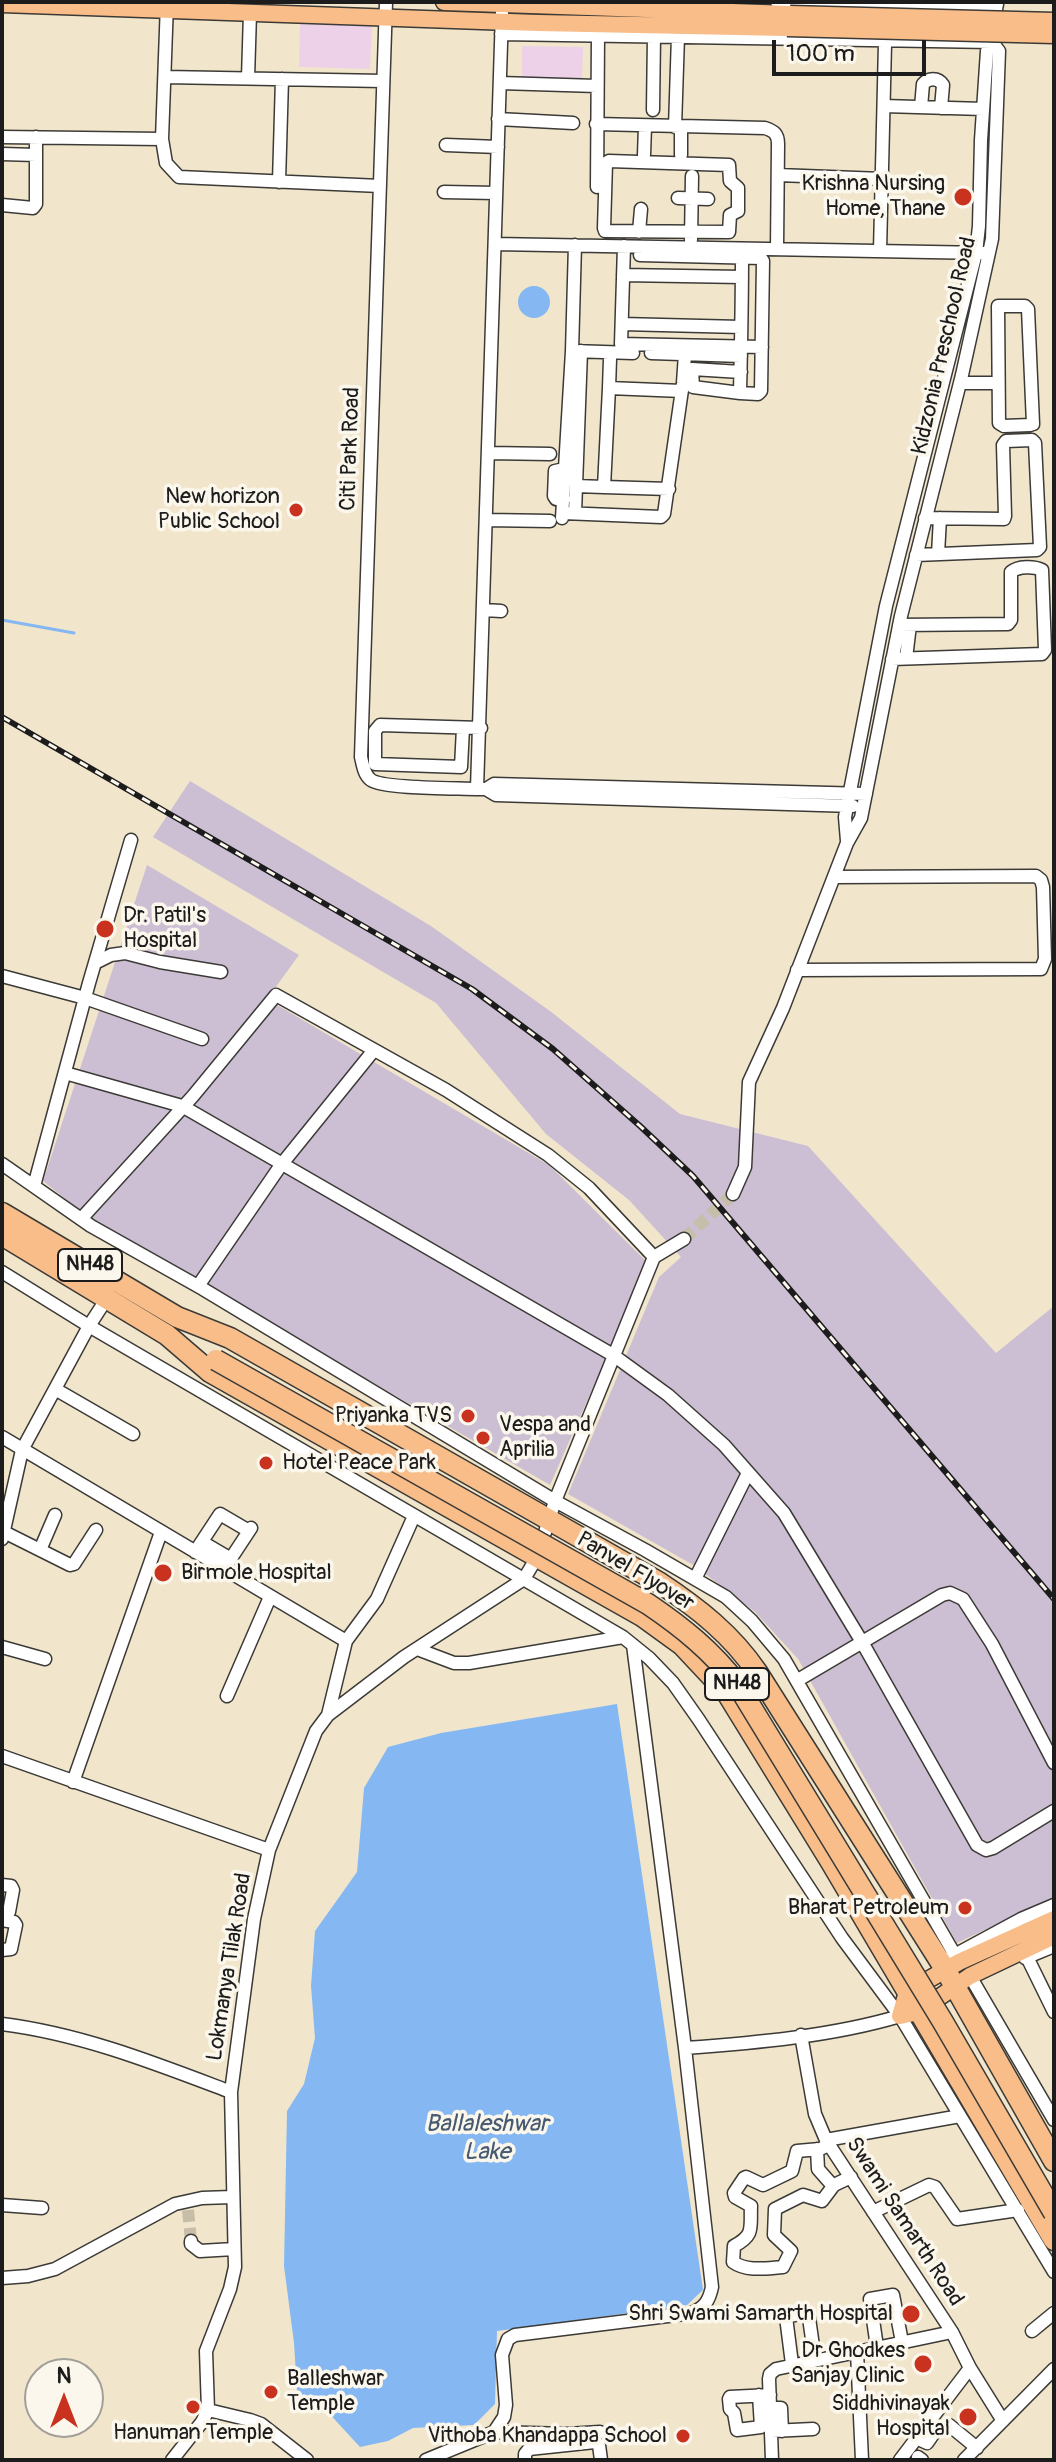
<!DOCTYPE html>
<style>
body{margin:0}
#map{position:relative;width:1056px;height:2462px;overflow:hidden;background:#f1e6cb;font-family:Pangolin,sans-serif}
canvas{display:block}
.frame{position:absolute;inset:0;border:4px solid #1c1c1c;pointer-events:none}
.north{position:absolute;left:24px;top:2358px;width:80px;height:80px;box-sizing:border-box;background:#fbf7ec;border:2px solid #a29f99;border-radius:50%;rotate:0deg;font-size:22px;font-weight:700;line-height:32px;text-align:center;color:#1c1c1c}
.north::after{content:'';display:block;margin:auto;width:28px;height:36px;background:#c8321e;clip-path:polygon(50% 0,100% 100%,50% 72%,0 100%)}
.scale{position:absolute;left:772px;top:40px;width:154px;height:36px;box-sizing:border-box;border:4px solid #1c1c1c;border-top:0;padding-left:10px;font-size:24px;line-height:28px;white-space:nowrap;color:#1c1c1c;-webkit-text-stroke:6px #fbf7ec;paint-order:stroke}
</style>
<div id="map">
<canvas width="1056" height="2462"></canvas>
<div class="frame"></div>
<div class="north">N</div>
<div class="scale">100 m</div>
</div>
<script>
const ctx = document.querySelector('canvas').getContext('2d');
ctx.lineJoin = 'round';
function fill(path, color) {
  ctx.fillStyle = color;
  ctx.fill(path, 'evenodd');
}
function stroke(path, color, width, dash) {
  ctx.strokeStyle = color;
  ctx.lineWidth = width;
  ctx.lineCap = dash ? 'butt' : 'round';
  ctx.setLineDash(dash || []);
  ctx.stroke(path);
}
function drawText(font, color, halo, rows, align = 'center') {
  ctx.font = font + ' Pangolin,sans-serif';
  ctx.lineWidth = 7;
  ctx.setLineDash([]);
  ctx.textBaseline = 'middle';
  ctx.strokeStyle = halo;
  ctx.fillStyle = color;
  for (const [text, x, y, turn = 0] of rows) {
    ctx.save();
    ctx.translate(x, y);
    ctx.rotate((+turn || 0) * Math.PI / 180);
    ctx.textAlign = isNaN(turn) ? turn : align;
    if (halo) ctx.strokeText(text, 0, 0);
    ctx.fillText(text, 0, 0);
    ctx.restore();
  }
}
fill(new Path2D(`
 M300,23l72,2 -2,44 -71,-2z
 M522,46l61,1 -1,32 -60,-2z`), '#edd1e9');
fill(new Path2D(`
 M190,781l241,145 119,85 130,103 128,32 188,207 58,-47v591l-97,46 -159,-284 -43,-47 -60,-46 -127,-72 91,-217 22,-20 -52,-57 -83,-66 -110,-131 -283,-166z
 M147,865l152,90 -32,44 282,166 99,98 -98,222 -456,-263 -51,-41z`), '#ccbfd4');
fill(new Path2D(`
 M518 302a16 16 0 1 1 32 0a16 16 0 1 1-32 0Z
 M617,1704l86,586 -16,15 -190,26 -2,73 -21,21 -61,3 -25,13 -28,6 -35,-38 -27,-2 -4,-64 -10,-77 3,-155 17,-27 11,-46 -4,-52 4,-55 42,-59 7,-84 24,-41 53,-14z`), '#85b8f2');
stroke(new Path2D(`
 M2,620l72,13`), '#85b8f2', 3);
stroke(new Path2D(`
 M684,1239l49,-45
 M188,2210l3,31`), '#c6bea8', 12, [12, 6]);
const minor = new Path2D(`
 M386,2l-25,755c2,8 3,18 10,23 13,9 87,8 106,9h9l8,-5 372,10
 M777,2l220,3
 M167,3l-5,136 4,24 13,14 201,9
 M501,34l491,8
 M165,77l218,4
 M248,78l2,-65
 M500,83l97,3
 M884,106l99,3
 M921,107l2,-23c5,-6 15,-7 20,1l-2,23
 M653,110l1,-74
 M498,119l75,4
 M596,124l169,4c9,3 13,6 13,16l-1,105
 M675,127l3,-91
 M2,137l160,2
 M446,145l52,2
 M2,154l34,1
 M644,155l1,-29
 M681,155v-27
 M609,161l120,4 1,16 8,7v23l-8,4 -1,17 -124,-1 -1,-3 2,-65z
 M778,175l104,4
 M279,182l3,-103
 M597,187l1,-152
 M444,192l52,1
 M678,198l30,1
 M2,205l31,3 3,-4v-67
 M639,232l2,-23
 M691,240l1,-64
 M495,244l489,9
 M624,246l-3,98 141,3
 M880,251l6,-249
 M640,255l121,3 2,3 -2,130 -3,3 -18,-1c1,-45 2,-90 2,-136v-8
 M623,275l119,2
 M998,306h27l3,3 5,115 -3,1 -26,1 -5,-3z
 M622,324l119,3
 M572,351l61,2
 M651,353l90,3
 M960,383h38
 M609,388l1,-29
 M740,393l-47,-6 -1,-18 49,3
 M489,453l61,1
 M576,486l5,-135
 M669,489l-65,-2 5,-99 73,3
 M564,499h-8l-2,-3 1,-25 10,-2
 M563,513l98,4 3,-3 19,-131 2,-29
 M575,513l1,-27 28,1
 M562,518l10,-167 3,-106
 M487,520l63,1
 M938,554l2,-36
 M916,555l121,-5 3,-3 -5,-104 -3,-3 -26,1 -3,4 2,71 -1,3 -79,-1
 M484,610l17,1
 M906,658l4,-33
 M892,659l150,-5 3,-4 -3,-80c-8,-4 -24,-4 -31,2v48l-3,4 -109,1
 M463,728l-2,39 -86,-3v-33l5,-6 101,3
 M477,789l25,-776
 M486,789l10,6 357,11
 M847,841l-2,-24 41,-211 90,-353 3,-27 2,-86 6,-89 5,-9 5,-40
 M95,963l16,-8 14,-2 35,9 61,10
 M797,970l244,-1 4,-10 -2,-72 -2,-7 -5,-4 -202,1
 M2,976l83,22 117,41
 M65,1073l117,33 431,249 55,40 56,50 60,68 78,129 115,203 9,5 7,-2 61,-37
 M2,1164l89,62 112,63 352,212 90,49 81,47 26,24 32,38 175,303
 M34,1186l55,-203 42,-143
 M733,1194l12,-27 4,-85 34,-74 64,-165 14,-25 40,-202 61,-241 30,-136 7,-188 -7,-9
 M81,1219l112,-123 83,-101 170,95 102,65 41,33 65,69
 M2,1272l87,54 534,311 26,21 24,25 26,37 143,218 58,78 154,256
 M198,1286l83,-121 93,-115
 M55,1389l78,45
 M2,1437l344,204
 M4,1532l66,33 4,-1 22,-34
 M2,1539l20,-89 67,-124 20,-31
 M202,1542l29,17
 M40,1550l15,-35
 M195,1552l25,-38 29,17
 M224,1569l27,-41
 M695,1579l53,-106
 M633,1645l52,403
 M2,1647l43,12
 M417,1649l37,14h15l154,-26
 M798,1680l144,-85 8,-2 13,6 29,45 62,119
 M227,1696l43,-99
 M328,1715l18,-74 31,-42 37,-83
 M2,1756l267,94
 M73,1782l88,-250
 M2,1885l9,1 2,4 -4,22 -7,1
 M2,1920l12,2 2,3 -5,24 -9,1
 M1027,1957l27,55
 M1025,1958l29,-12
 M947,1959l74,-40 33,-14
 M970,1976l84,144
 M2,2024c80,10 155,40 229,68
 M801,2035l14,79 11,26 126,192 18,36 33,53
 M826,2140l134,-24
 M829,2145l-9,4 -23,2 -5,20 -29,14 -17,-8 -2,1 -10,15 1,4 16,9c-1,22 4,29 -17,40l-1,16c14,10 34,6 50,5l8,-16 -17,-16 1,-26 28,-14 19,6 12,-16 17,-8
 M817,2149l1,20 15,17
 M2,2205l40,3
 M873,2212l56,-27 6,2 22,32 61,-9
 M191,2241v3l9,7 34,-2
 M2,2278l26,-2 27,-7 120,-65 27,-6 30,-1
 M1032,2331l22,-18
 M877,2347l-7,-48 23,-4 9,47
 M857,2352l5,108
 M792,2364l-6,-47 18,-4 5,5 6,42
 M759,2395l2,32 -24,3 -3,-17 -4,-4 -1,-10 1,-2 40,-2
 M771,2408h10l1,23
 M208,2410l42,10 11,4 46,36
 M949,2425l28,23
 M772,2431l41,-2
 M494,2432l73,2 33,-2
 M916,2438l11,5 9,-13 -8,-7
 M918,2457l4,3
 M172,2460l30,-38 6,-12 -2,-59 24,-62 5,-22 -4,-175 23,-173 15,-69 47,-119 12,-16 76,-58 120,-78 13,-22 18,-56 99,-244 30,-18
 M426,2460l68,-28 10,-15 2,-12 -4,-50 6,-16 7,-4 177,-22c13,-6 17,-12 20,-26l-27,-239c70,-5 148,-12 215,-32
 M525,2460v-6l4,-5 66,-7 4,3 2,15
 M772,2460l-3,-81 1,-5 6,-5 176,-37
 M900,2460l70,-92
 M964,2460l90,-91`);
const major = new Path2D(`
 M444,2l346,12
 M2,4l536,19 249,5
 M1054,1919l-95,43 -52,30 -7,24 18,-4 52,-36 84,-40`);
const highway = new Path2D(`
 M2,1213l175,104 53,21 430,245c38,25 72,52 97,89l188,297 109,192
 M2,1235l165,100 43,37 432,244 40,29 45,48 104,169 223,378`);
stroke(minor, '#3c3a36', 15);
stroke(major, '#3c3a36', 19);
stroke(highway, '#3c3a36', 23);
stroke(minor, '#fff', 12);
stroke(major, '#f8bd89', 16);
stroke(highway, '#f8bd89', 20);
const rail = new Path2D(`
 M2,717l470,272 81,60 87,77 53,50 361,423`);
stroke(rail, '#1c1c1c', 6);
stroke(rail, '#fbf7ec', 3, [9]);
const majorBridge = new Path2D(`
 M790,14l264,7
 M787,28l267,7`);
const highwayBridge = new Path2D(`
 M216,1360l432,244c34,23 64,47 89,80l206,338 111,191`);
stroke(majorBridge, '#3c3a36', 19, []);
stroke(highwayBridge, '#3c3a36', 23, []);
stroke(majorBridge, '#f8bd89', 16);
stroke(highwayBridge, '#f8bd89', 20);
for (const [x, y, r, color] of [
 [963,197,10,"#c8321e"],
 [296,510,8,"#c8321e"],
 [105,929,10,"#c8321e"],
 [468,1416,8,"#c8321e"],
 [483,1438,8,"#c8321e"],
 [266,1463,8,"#c8321e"],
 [163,1573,10,"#c8321e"],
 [965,1908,8,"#c8321e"],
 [911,2314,10,"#c8321e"],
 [923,2364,10,"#c8321e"],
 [271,2392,8,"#c8321e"],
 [193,2407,8,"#c8321e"],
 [968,2417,10,"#c8321e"],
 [683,2436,8,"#c8321e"]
]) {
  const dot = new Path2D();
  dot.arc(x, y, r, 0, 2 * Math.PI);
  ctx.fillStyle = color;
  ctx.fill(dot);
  stroke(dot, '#fbf7ec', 3);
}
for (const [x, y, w] of [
 [90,1265,64],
 [737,1684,64]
]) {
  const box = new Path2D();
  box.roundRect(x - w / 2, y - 16, w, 32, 6);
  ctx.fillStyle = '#fbf7ec';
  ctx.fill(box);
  stroke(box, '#1c1c1c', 2);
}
drawText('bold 20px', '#1c1c1c', null, [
 ["NH48",90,1265],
 ["NH48",737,1684]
]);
drawText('22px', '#1c1c1c', '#fbf7ec', [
 ["Krishna Nursing",945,184],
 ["Home, Thane",945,209],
 ["New horizon",280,497],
 ["Public School",280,522],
 ["Dr. Patil's",123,916,"left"],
 ["Hospital",123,941,"left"],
 ["Priyanka TVS",452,1416],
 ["Vespa and",499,1425,"left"],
 ["Aprilia",499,1450,"left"],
 ["Hotel Peace Park",282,1463,"left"],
 ["Birmole Hospital",181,1573,"left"],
 ["Bharat Petroleum",949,1908],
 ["Shri Swami Samarth Hospital",893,2314],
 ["Dr Ghodkes",905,2351],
 ["Sanjay Clinic",905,2376],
 ["Balleshwar",287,2379,"left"],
 ["Temple",287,2404,"left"],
 ["Siddhivinayak",950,2404],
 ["Hospital",950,2429],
 ["Hanuman Temple",193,2433,"center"],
 ["Vithoba Khandappa School",667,2436]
], 'right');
drawText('22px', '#1c1c1c', '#fbf7ec', [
 ["Kidzonia Preschool Road",945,346,-77],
 ["Citi Park Road",351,449,-88],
 ["Panvel Flyover",635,1572,31],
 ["Lokmanya Tilak Road",230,1967,-81],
 ["Swami Samarth Road",904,2222,57]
]);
drawText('italic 24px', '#465a72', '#fbf7ec', [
 ["Ballaleshwar",487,2125],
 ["Lake",487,2153]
]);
</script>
